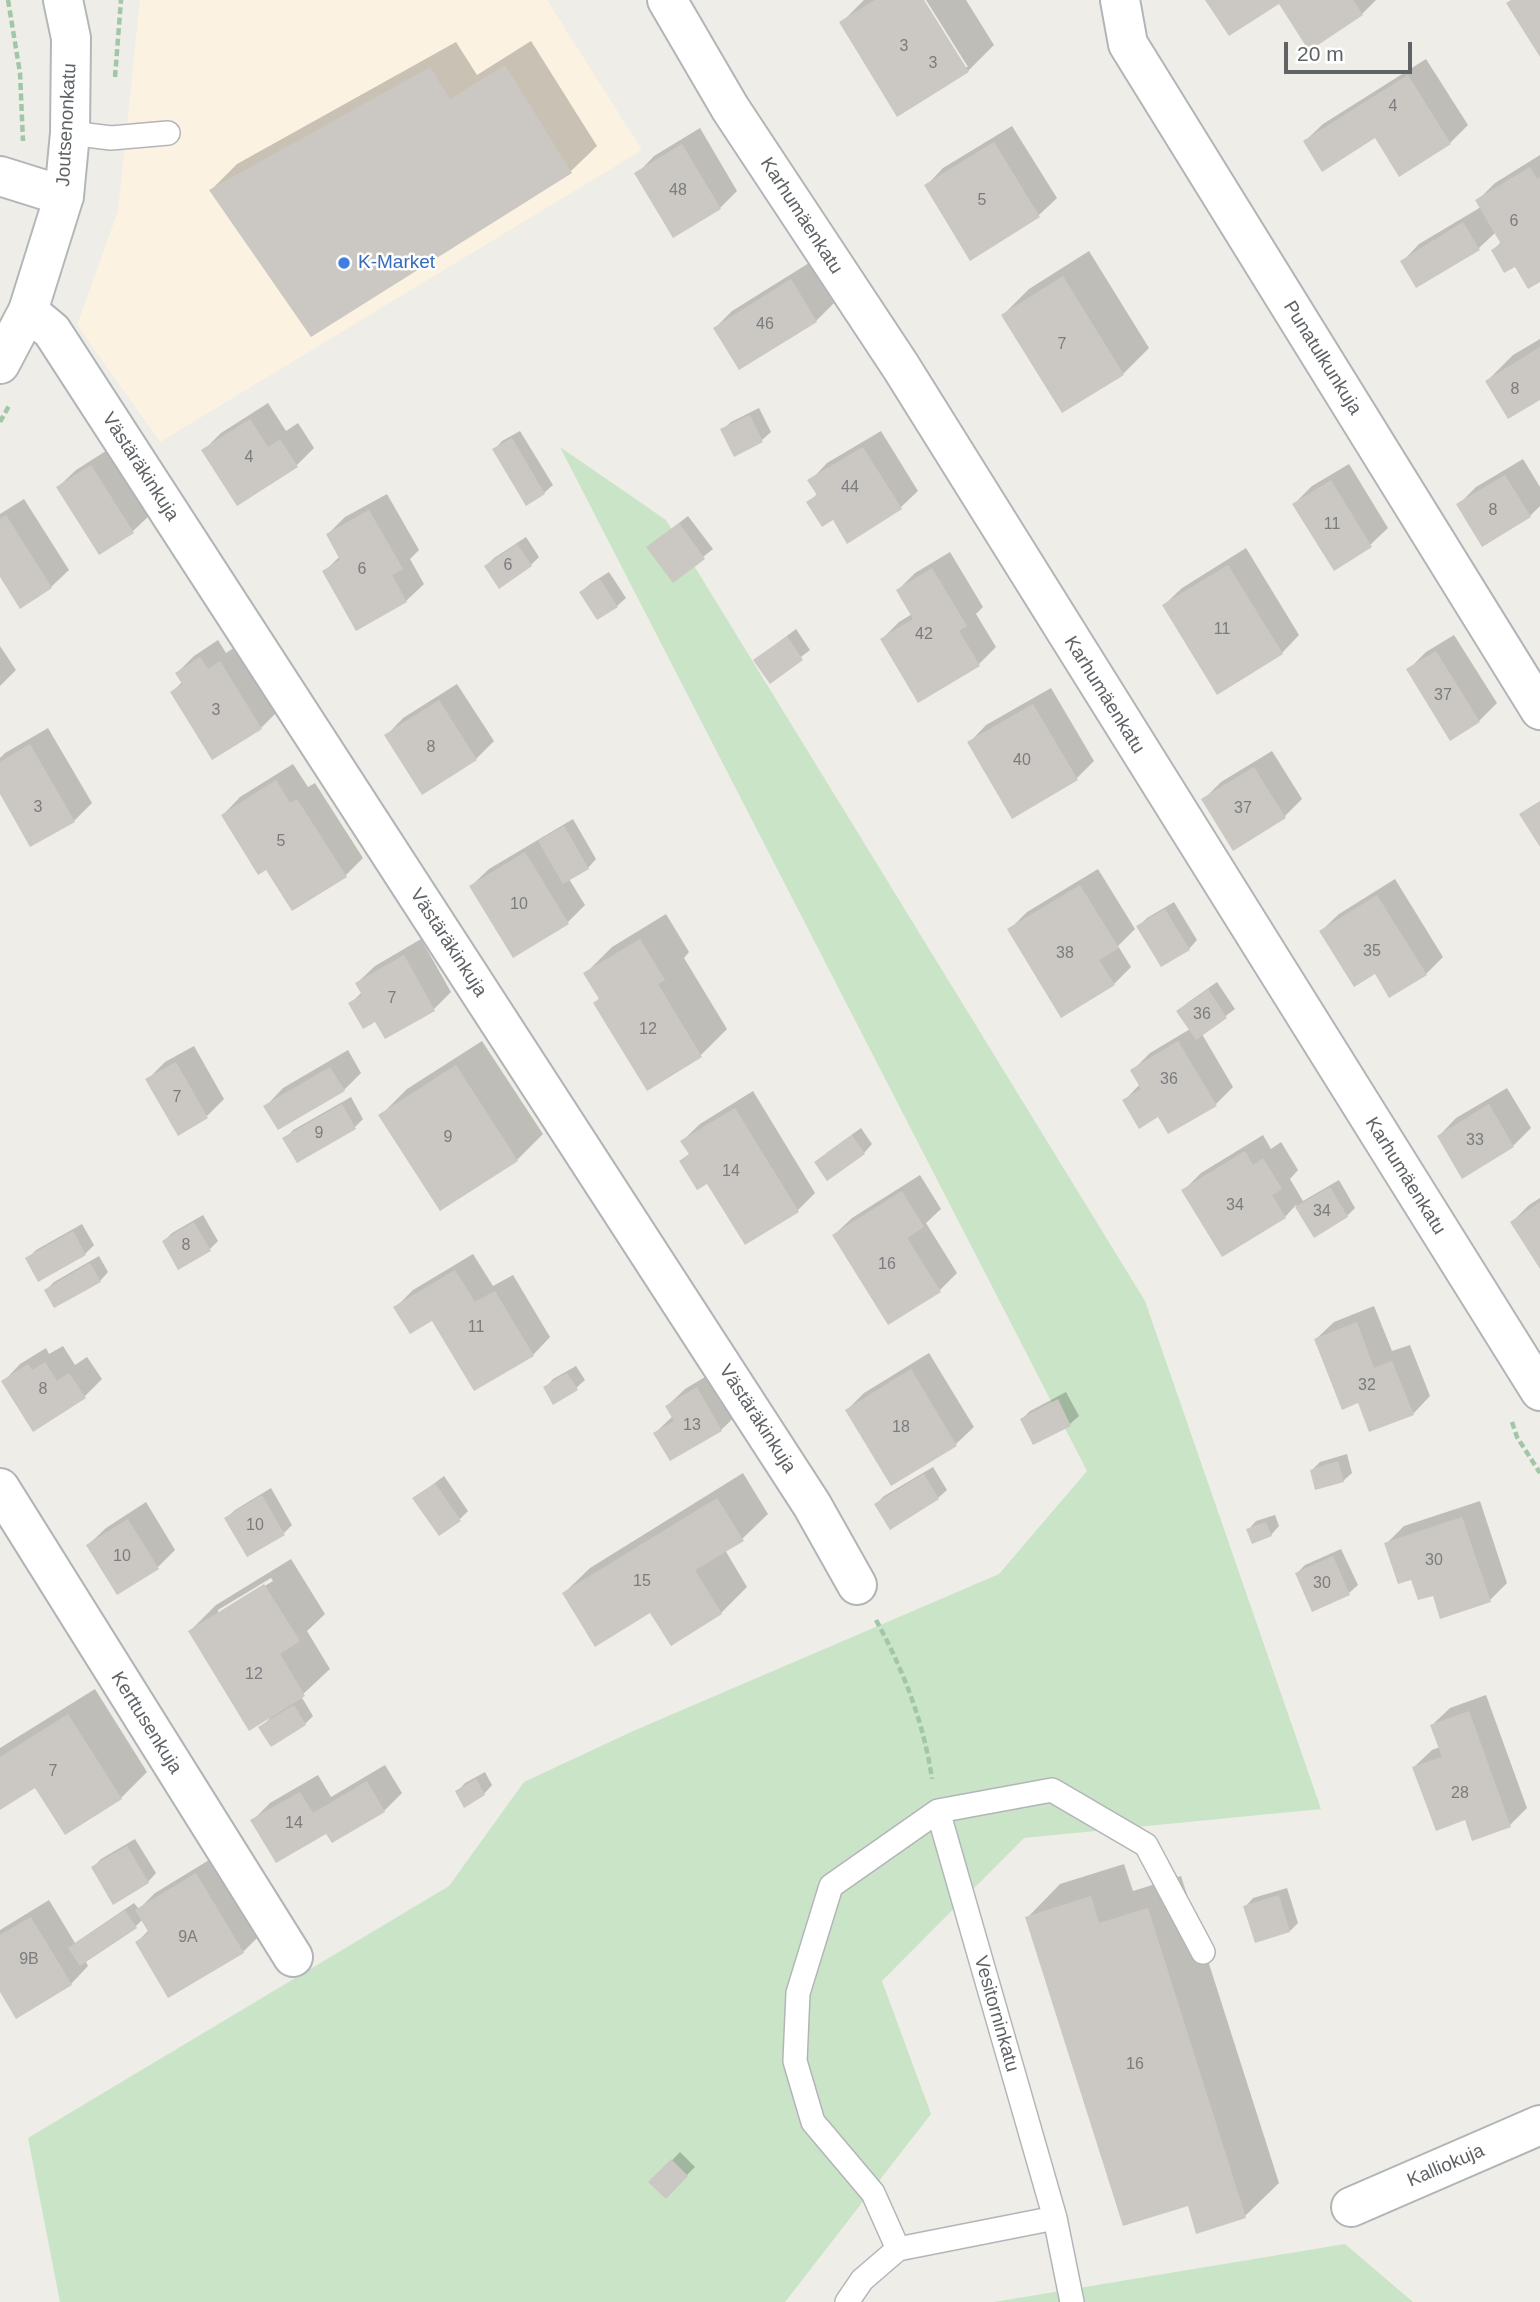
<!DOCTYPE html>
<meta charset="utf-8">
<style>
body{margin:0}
#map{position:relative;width:1540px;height:2302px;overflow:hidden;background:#efede7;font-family:Helvetica,sans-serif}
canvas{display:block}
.scale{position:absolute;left:1284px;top:42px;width:128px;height:32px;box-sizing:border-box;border:4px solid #5f6366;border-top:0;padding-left:9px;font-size:21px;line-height:24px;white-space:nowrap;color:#5f6366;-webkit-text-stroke:5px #fff;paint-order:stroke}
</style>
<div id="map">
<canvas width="1540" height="2302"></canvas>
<div class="scale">20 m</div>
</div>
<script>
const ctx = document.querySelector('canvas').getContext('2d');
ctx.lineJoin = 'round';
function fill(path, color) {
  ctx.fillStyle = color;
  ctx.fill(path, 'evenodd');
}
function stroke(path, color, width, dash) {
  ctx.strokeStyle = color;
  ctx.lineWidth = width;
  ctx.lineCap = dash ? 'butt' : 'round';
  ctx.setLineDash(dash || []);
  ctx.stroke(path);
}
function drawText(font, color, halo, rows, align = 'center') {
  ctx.font = font + ' Helvetica,sans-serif';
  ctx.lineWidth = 5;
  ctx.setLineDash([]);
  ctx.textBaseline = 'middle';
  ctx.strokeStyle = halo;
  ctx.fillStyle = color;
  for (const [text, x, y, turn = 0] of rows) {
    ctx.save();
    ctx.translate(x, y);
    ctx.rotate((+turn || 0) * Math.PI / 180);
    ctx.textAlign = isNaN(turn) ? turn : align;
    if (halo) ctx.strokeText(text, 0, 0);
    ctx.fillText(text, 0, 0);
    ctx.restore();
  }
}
fill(new Path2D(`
 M140,0h407l95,150 -482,292 -83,-117 41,-114z`), '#fbf2e1');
fill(new Path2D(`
 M560,447l106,73 479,781 176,508 -297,29 -142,143 49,133 -146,188h-725l-32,-164 421,-252 75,-104 107,-50 368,-158 88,-103z
 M1345,2244l68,58h-419z`), '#cae4c7');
fill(new Path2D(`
 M864,0h58l42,67h4l-42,-67h40l28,45 -26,26 -127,-48z
 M1207,0h169l-14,14 -83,-13z
 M531,41l66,105 -26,25 -260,163 -100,-144 26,-26 219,-122 21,33z
 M1426,59l42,66 -18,18 -75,-7 -70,5 18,-17z
 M1012,126l45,72 -18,17 -69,43 -44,-72 17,-18z
 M700,128l37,63 -17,17 -83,-34 17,-18z
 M1540,155v125l-47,-30 9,-9 -6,-9 -17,16 -77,14 17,-18 62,-37 -4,-6 18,-18z
 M1089,251l60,97 -26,26 -120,-59 26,-26z
 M809,263l25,40 -18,18 -77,47 -24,-40 17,-17z
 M1540,339v59l-53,-17 26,-26z
 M268,403l18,28 12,-8 16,25 -17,17 -93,-15 17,-17z
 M759,408l12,24 -9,8 -28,15 -12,-25 9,-8z
 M520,431l33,54 -9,8 -50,-43 8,-9z
 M881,431l37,60 -18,17 -67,10 -24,-16 9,-9 -8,-12 17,-18z
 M109,449l41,66 -18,17 -74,-45 18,-17z
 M1523,459l17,28v19l-10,10 -72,-11 18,-18z
 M1349,464l39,64 -18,17 -76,-41 18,-18z
 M387,494l32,56 -9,9 14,25 -18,17 -82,-29 16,-16 -12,-22 17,-17z
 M24,499l45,71 -18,17 -51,-14v-59z
 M688,516l25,33 -40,32 -25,-34z
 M526,537l13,20 -8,8 -45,1 8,-8z
 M1246,548l53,87 -17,18 -118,-48 18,-17z
 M950,552l33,55 -7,7 20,33 -17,17 -97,-25 17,-17 13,-8 -14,-24 17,-17z
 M609,572l17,26 -9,8 -36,-14 9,-8z
 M796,629l14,21 -40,31 -15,-21z
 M1454,635l43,68 -18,18 -28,18 -43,-69 18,-18z
 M218,640l8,13 12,-8 40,66 -17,17 -89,-36 10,-10 -5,-9 17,-17z
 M0,646l16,24 -16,16z
 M457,684l37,57 -18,18 -90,-23 17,-18z
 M1051,688l43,73 -17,17 -108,-35 17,-18z
 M48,728l44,75 -18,18 -74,-30v-33l5,-5z
 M1272,751l30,48 -18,18 -81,-17 18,-18z
 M293,764l15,23 7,-4 48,75 -18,18 -78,-8 -44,-53 17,-18z
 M573,819l23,40 -8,9 -19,11 16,26 -17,17 -97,-36 18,-17z
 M1098,869l37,60 -17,17 13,21 -17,17 -105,-54 18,-18z
 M1395,879l48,78 -17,17 -51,-3 -54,-40 18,-17z
 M1174,902l23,38 -8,9 -51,-22 9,-9z
 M666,914l23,38 -5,6 43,71 -26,26 -54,33 -52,-85 5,-6 -14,-24 26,-26z
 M421,939l30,53 -17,17 -58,11 -25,-17 11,-11 -5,-9 18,-17z
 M1217,982l18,27 -33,25 31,53 -17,17 -57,11 -35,-14 16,-17 -8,-13 18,-18 40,-24 -11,-18 8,-8z
 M482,1041l61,93 -26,26 -136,-45 26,-26z
 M194,1046l30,53 -17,17 -60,-36 18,-18z
 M348,1050l13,23 -17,17 -78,16 17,-18z
 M1507,1088l24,40 -18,18 -50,30 -24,-40 17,-18z
 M753,1091l62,102 -17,17 -91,-28 -25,-21 8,-8 -8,-12 18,-17z
 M351,1097l12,22 -8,8 -70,12 8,-9z
 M861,1128l11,16 -8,9 -39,1z
 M1263,1135l8,14 10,-7 17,28 -8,9 13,22 36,-21 16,28 -8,8 -33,20 -18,-31 -11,12 -102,-26 18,-18z
 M920,1175l21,34 -15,14 31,50 -18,18 -105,-56 18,-17z
 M1540,1198v68l-28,-44 17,-17z
 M203,1215l15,26 -8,8 -31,19 -15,-27 8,-8z
 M82,1224l12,21 -9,9 -46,26 -12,-21 9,-9z
 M473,1254l20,32 20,-11 37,62 -17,18 -137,-48 17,-17z
 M99,1256l9,16 -8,9 -54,9 8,-8z
 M1374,1306l18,45 18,-6 20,51 -17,18 -54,-13 -43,-62 18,-17z
 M63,1346l12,19 12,-8 15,22 -18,18 -81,-15 17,-18 26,-16 3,6z
 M929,1353l45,74 -18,17 -64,39 -45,-73 17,-17z
 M576,1366l9,14 -9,8h-31l8,-9z
 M715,1371l24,42 -18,17 -66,3 18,-17 -6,-10 18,-17z
 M1066,1392l13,24 -9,8 -36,19 -12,-24 8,-8z
 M1347,1454l5,19 -9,8 -31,-11 8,-8z
 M933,1467l14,23 -9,8 -62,6 8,-8z
 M743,1473l25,41 -26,25 -17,11 22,37 -26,26 -50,31 -20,-33 -87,-18 26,-25z
 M444,1476l24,35 -8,8 -45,-21z
 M271,1488l21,37 -8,8 -58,-15 9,-8z
 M1480,1501l27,82 -17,17 -56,-6 -22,-16 -26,-34 18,-18z
 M146,1502l29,48 -17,17 -70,-22 18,-17z
 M1275,1515l4,11 -8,9 -23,-5 8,-9z
 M1341,1549l17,36 -9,8 -52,-20 8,-8z
 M291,1559l34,55 -18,17 23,38 -29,27 12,20 -8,8 -44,3 10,-10 -81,-86 26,-26zM271,1578l2,3 -55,33v-4z
 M95,1689l52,83 -26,26 -85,-13 -36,23v-60z
 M1486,1695l41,113 -17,17 -44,-7 -52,-51 18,-17 8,-3 -8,-22 18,-17z
 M385,1765l17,28 -18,18 -51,30 -6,-10 -75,-10 18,-18 48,-28 13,22z
 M485,1772l7,13 -8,9 -27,-2 8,-9z
 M135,1839l21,34 -8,9 -55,-15 8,-8z
 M214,1857l46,78 -17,17 -106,-10 12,-12 -6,-11 -7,7 -51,34 3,6 -17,18 -71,4v-58l49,-30 26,43 59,-40 5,6 16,-16z
 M1124,1864l9,27 48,-15 98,307 -34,33 -56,-12 -162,-286 33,-34z
 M1287,1888l11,35 -8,8 -45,-24 8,-9z
 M680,2152l15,15 -29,29 -15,-14z`), '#0003');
fill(new Path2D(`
 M875,0h49l45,72 -72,45 -58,-95z
 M1205,0h148l10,15 -54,36 -30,-47 -50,32z
 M1511,0h29v57l-34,-54z
 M505,65l67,108 -261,164 -102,-147 221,-123 20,32z
 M1408,75l43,69 -52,33 -24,-39 -53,34 -19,-31z
 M994,142l46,75 -70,44 -46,-76z
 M682,144l39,65 -48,29 -39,-65z
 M1530,167l7,12 3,-2v105l-12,7 -13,-22 -11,6 -13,-23 10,-6 -26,-44z
 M1463,222l17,28 -64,38 -16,-27z
 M1063,276l61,99 -62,38 -61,-98z
 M791,279l26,43 -78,48 -26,-42z
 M1540,347v53l-32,19 -23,-38z
 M750,415l13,27 -29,15 -14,-28z
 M250,419l18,28 12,-8 18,28 -61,39 -36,-56z
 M512,438l33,56 -19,12 -34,-57z
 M863,447l39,62 -55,35 -14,-24 -11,7 -16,-25 11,-7 -10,-15z
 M91,465l43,68 -35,22 -43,-68z
 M1505,475l26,42 -49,30 -26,-43z
 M1331,480l41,67 -38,24 -42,-67z
 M369,510l34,59 -11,6 15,27 -51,29 -34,-60 18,-11 -14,-26z
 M6,515l46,73 -32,21 -20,-32v-58z
 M679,523l26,36 -32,24 -27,-36z
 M517,544l15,22 -33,23 -15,-23z
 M1228,565l55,89 -66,41 -55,-90z
 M932,568l35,58 -8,5 21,35 -62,37 -38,-64 33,-20 -17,-29z
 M600,579l18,28 -21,13 -18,-28z
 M787,636l16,24 -33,24 -17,-24z
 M1436,651l44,71 -30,19 -44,-72z
 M200,657l8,12 12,-8 42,68 -50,31 -42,-68 12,-8 -7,-11z
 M439,700l38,60 -55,35 -38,-60z
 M1033,704l45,76 -66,39 -45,-77z
 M30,744l45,78 -45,25 -30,-53v-32z
 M1254,767l32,51 -53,33 -32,-52z
 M276,780l14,23 7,-4 50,78 -55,34 -26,-41 -8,5 -37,-60z
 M1540,801v46l-21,-33z
 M564,826l25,43 -26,15 -25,-43z
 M525,852l44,72 -56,34 -44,-72z
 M1080,885l39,63 -20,12 16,25 -54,33 -54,-89z
 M1377,895l50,80 -38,23 -14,-24 -21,13 -35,-56z
 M1165,909l25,41 -29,17 -25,-41z
 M640,939l25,41 -7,4 44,73 -55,34 -54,-88 6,-4 -16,-26z
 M404,955l31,56 -50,28 -10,-17 -12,7 -15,-26 14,-8 -7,-12z
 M1208,989l19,29 -31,22 -20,-29z
 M1178,1041l39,65 -49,28 -10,-17 -19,12 -17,-29 19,-11 -11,-19z
 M176,1062l32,56 -30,18 -33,-57z
 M456,1065l62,96 -78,50 -62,-96z
 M330,1067l15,24 -67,39 -15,-24z
 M342,1104l14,25 -59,34 -15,-25z
 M1489,1104l25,43 -52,32 -25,-43z
 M735,1108l64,104 -54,33 -38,-61 -10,6 -18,-29 10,-7 -9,-13z
 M852,1135l13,19 -38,27 -13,-19z
 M1245,1151l8,14 10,-7 19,31 -10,6 14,23 -64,39 -41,-67z
 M1330,1187l18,30 -34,21 -19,-31z
 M902,1191l22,36 -17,11 34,54 -53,33 -56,-90z
 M1540,1202v67l-30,-47z
 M194,1222l17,29 -33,19 -16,-29z
 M73,1231l13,24 -48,27 -13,-24z
 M90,1263l11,19 -47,26 -10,-18z
 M455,1270l20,32 20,-11 39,65 -60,35 -42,-70 -22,13 -17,-27z
 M1357,1322l17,46 18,-7 22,54 -45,17 -11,-29 -16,7 -28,-71z
 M45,1362l12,19 12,-8 17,25 -53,34 -32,-51 27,-17 4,6z
 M911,1369l46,77 -66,40 -46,-76z
 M567,1373l11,17 -25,15 -10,-18z
 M697,1387l25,44 -52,30 -17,-28 21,-12 -9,-15z
 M1058,1399l13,27 -38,19 -13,-26z
 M1338,1461l6,21 -29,8 -5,-20z
 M924,1474l15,25 -49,31 -16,-26z
 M435,1483l26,38 -22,15 -27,-38z
 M262,1495l23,40 -38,22 -23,-39z
 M717,1498l27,43 -49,29 27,44 -51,32 -21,-33 -55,34 -33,-54z
 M1462,1517l29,85 -51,17 -7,-23 -15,4 -7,-20 -13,4 -14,-41z
 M128,1519l31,50 -42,26 -31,-50z
 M1266,1522l6,14 -20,8 -6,-15z
 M1333,1556l17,39 -38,17 -17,-39z
 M264,1584l36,57 -20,13 25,42 -56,35 -61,-100z
 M294,1705l12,20 -35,22 -13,-20z
 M1469,1711l42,116 -39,14 -7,-21 -29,11 -24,-64 30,-10 -12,-32z
 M68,1714l54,85 -57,36 -30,-47 -35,22v-53z
 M476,1779l9,16 -21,13 -9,-17z
 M367,1781l18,31 -53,31 -6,-9 -50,29 -26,-43 50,-28 13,21z
 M127,1846l22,37 -36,22 -22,-38z
 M196,1873l48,80 -76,45 -33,-56 14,-9 -14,-23z
 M1279,1895l11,37 -35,11 -12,-37z
 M1091,1896l8,27 49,-15 98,310 -50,16 -8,-28 -65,20 -98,-309z
 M125,1910l12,18 -57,38 -12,-18z
 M31,1917l41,68 -56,34 -16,-27v-57z
 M671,2159l17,17 -22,23 -18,-17z`), '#cbc8c4');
const service = new Path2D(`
 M70,133l41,5 57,-5
 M938,1811l117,407 17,84
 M898,2249l157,-31
 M847,2302l15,-22 36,-31 -25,-56 -60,-71 -18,-61 3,-68 33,-107 107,-75 114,-21 94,55 57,107`);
const minor = new Path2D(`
 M1120,0l8,44 412,666
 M0,176l64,20
 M28,311l24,20 760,1174 45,80
 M0,1488l293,469
 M1351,2207l189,-82`);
const tertiary = new Path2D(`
 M667,0l63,108 171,259 639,1024`);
const secondary = new Path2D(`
 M0,364l28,-53 36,-115 6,-63 1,-95 -8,-38`);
stroke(service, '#b2b5b8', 26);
stroke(minor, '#b2b5b8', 42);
stroke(tertiary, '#b2b5b8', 42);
stroke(secondary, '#b3b7ba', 42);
stroke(new Path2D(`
 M8,0l12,73 3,68
 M115,77l6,-77
 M0,422l10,-18
 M1512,1422l5,15 23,36
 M876,1620c27,49 48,103 56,159`), '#a2c7a8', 4.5, [7, 3.5]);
stroke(service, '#fff', 23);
stroke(minor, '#fff', 38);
stroke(tertiary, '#fff', 38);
stroke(secondary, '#fff', 38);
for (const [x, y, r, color] of [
 [344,263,7,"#3f7fe0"]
]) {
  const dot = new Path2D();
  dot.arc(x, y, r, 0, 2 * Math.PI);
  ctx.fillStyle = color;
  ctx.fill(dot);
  stroke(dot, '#fff', 2.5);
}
drawText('16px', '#7a7c7e', null, [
 ["3",904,47],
 ["3",933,64],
 ["4",1393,107],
 ["48",678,191],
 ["5",982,201],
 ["6",1514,222],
 ["46",765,325],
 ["7",1062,345],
 ["8",1515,390],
 ["4",249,458],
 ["44",850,488],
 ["8",1493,511],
 ["11",1332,525],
 ["6",508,566],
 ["6",362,570],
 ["11",1222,630],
 ["42",924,635],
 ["37",1443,696],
 ["3",216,711],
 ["8",431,748],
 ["40",1022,761],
 ["3",38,808],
 ["37",1243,809],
 ["5",281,842],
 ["10",519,905],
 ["35",1372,952],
 ["38",1065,954],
 ["7",392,999],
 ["36",1202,1015],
 ["12",648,1030],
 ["36",1169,1080],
 ["7",177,1098],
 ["9",319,1134],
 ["9",448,1138],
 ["33",1475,1141],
 ["14",731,1172],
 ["34",1235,1206],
 ["34",1322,1212],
 ["8",186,1246],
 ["16",887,1265],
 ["11",476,1328],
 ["32",1367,1386],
 ["8",43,1390],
 ["13",692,1426],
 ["18",901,1428],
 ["10",255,1526],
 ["10",122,1557],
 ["30",1434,1561],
 ["15",642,1582],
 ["30",1322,1584],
 ["12",254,1675],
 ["7",53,1772],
 ["28",1460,1794],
 ["14",294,1824],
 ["9A",188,1938],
 ["9B",29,1960],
 ["16",1135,2065]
]);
drawText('19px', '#5f6366', '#fff', [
 ["Joutsenonkatu",67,125,-87],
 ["Karhumäenkatu",801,216,57],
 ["Punatulkunkuja",1322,358,58],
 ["Västäräkinkuja",140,467,57],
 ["Karhumäenkatu",1104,695,58],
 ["Västäräkinkuja",448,943,57],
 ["Karhumäenkatu",1405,1176,58],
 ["Västäräkinkuja",757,1419,57],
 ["Kerttusenkuja",146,1723,58],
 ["Vesitorninkatu",996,2014,74],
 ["Kalliokuja",1446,2166,-23]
]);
drawText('19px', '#366cbe', '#fff', [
 ["K-Market",358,263]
], 'left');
</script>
